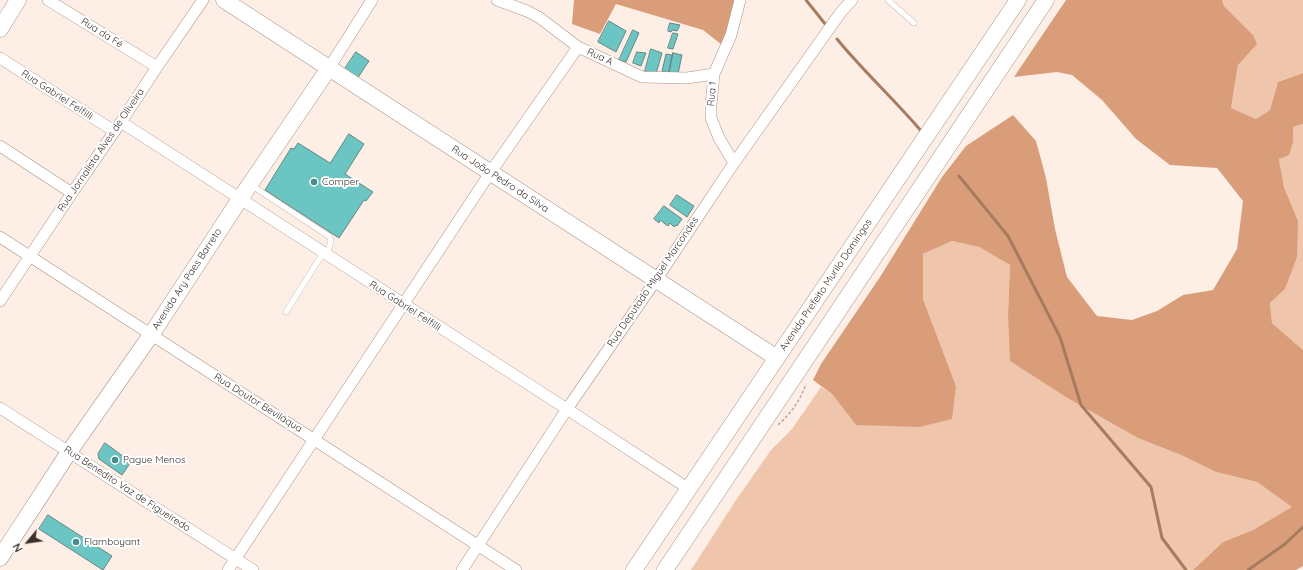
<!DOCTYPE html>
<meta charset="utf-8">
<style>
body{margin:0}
#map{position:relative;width:1303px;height:570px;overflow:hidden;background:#feefe6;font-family:Quicksand,sans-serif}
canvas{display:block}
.north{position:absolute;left:8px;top:522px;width:40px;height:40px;-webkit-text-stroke:3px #fff;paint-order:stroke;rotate:241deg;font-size:11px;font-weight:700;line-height:16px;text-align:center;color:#39302a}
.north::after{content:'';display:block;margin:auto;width:14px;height:18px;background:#39302a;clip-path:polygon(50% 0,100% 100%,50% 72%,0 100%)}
</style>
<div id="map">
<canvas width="1303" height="570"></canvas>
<div class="north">N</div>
</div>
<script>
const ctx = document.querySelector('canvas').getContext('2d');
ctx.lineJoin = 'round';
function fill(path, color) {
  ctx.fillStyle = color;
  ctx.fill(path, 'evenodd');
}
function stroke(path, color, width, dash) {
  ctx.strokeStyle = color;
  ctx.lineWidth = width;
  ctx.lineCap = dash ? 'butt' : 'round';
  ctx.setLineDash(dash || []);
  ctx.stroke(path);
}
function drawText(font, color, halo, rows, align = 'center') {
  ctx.font = font + ' Quicksand,sans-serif';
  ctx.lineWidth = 4;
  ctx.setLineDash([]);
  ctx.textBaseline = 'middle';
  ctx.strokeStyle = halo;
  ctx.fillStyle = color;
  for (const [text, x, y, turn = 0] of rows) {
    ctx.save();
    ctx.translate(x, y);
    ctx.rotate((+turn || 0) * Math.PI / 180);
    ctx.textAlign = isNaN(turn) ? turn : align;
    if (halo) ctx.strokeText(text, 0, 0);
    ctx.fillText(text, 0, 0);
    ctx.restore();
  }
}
fill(new Path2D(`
 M1222,0h81v73l-25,9 -8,28 -14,9 -25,-11 7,-43 15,-30 -29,-29z
 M1303,124v226l-31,-27 -2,-20 15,-14 13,-68 -14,-34 -5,-28 14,-17v-15z
 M952,241l27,6 31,18 -2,49 105,109 25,15 43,17 35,17 41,10 36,25 -40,23 -30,12 -30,28h-502l43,-67 37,-53 21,-21 29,-42 11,7 24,31 100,-39 -33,-87v-45z`), '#efc6ac');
fill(new Path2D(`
 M574,0h162l-9,36 -6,8 -18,-14 -87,-26 -16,30 -28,-10z
 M1066,0h156l2,6 29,29 4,9 -19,21 -7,43 25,11 14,-9 8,-28 25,-9v51l-10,3v15l-4,13 -10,4 5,28 14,34 -1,36 -12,32 -15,14 2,20 31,27v216l-7,4h-103l30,-28 30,-12 39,-23 -35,-25 -41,-10 -35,-17 -43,-17 -72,-41 -56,-36 -2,-47 2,-49 -31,-18 -27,-6 -29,13v45l33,87 -4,33 -33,8 -63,-2 -24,-31 -19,-14 8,-16 59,-87 62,-100 24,-31 47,-31 23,26 10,37 9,51 12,48 30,39 35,4 25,-9 26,-16 30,-5 24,-41 6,-48 -26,-33 -47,-3 -34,-26 -34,-39 -30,-25 -15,-3 -43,5z`), '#d99e79');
stroke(new Path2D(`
 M806,0l20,25
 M837,39c27,33 58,61 85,93
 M959,176l49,60 52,101 21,68 70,82 11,51 24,32
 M1248,570l37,-26 18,-17`), '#a67b5e', 3);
const building = new Path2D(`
 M609,21l17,10 -10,21 -18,-10z
 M670,23l10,2 -3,6 -5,-1 -1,2 -3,-1z
 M633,30l6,3 -13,29 -7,-2z
 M673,33l5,1 -5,15 -5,-1z
 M651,49l11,4 -6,21 -11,-3z
 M356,52l13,9 -12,18 -13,-9z
 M637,52l9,1 -5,13 -8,-3z
 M673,53l-4,20 -7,-2 4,-17 6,1z
 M673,53l9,2 -4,19 -9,-2z
 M349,134l15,10 -19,30 28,18 -7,9 -2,-1 -25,38 -74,-48 26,-42 3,1 4,-6 32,20z
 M677,195l17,11 -7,11 -17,-12z
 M664,206l18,13 -5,7 -1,-1 -2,2 -4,-4 -2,3 -8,-6 -1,3 -5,-4z
 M105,443l26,19 -9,13 -23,-16 -1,-5z
 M48,515l64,41 -9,14 -64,-41z`);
fill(building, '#6bc5c3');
stroke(building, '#678583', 1);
const lane = new Path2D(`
 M888,0l26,23
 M251,185l79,52 1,4 -4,14
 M286,312l37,-59`);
const street = new Path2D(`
 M48,0l109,67
 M497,0l30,11 13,7 38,29 64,30 45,1 27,-4
 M0,58l114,73
 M329,68l43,-68
 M121,122l446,287 122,80
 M0,146l72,47
 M734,163l-15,-25 -8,-20v-13l3,-31 17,-39 9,-35
 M0,237l516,333
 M0,301l72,-108 49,-71 36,-55 46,-67
 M0,408l253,162
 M228,570l262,-397 88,-126
 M462,570l105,-161 89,-129 78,-117 107,-151 11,-12`);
const secondary = new Path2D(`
 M224,0l553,358
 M0,29l18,-29
 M0,558l69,-106 82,-117 89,-136 89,-131
 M634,570l384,-570
 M665,570l381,-570`);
stroke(lane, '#a99385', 6);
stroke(street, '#a99385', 12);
stroke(secondary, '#a99385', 17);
stroke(new Path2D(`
 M778,425c13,-12 22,-24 28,-41`), '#b6a9a1', 1.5, [3, 2]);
stroke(lane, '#fff', 5.5);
stroke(street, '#fff', 11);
stroke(secondary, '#fff', 16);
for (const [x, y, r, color] of [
 [314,182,4,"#468e8c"],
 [115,460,4,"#468e8c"],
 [76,542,4,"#468e8c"]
]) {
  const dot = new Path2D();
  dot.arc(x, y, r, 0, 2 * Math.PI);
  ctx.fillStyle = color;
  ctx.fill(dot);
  stroke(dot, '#fff', 1.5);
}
drawText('10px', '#39302a', '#fff', [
 ["Rua da Fé",102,33,32],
 ["Rua A",600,57,25],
 ["Rua 1",712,94,-85],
 ["Rua Gabriel Felfilli",57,95,33],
 ["Rua Jornalista Alves de Oliveira",101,150,-56],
 ["Rua João Pedro da Silva",500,179,33],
 ["Avenida Ary Paes Barreto",187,279,-57],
 ["Rua Deputado Miguel Marcondes",653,282,-56],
 ["Avenida Prefeito Murilo Domingos",826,285,-56],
 ["Rua Gabriel Felfilli",405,306,33],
 ["Rua Doutor Beviláqua",258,403,32],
 ["Rua Benedito Vaz de Figueiredo",127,489,33]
]);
drawText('10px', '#39302a', '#fff', [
 ["Comper",322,182],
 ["Pague Menos",123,460],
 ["Flamboyant",84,542]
], 'left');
</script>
